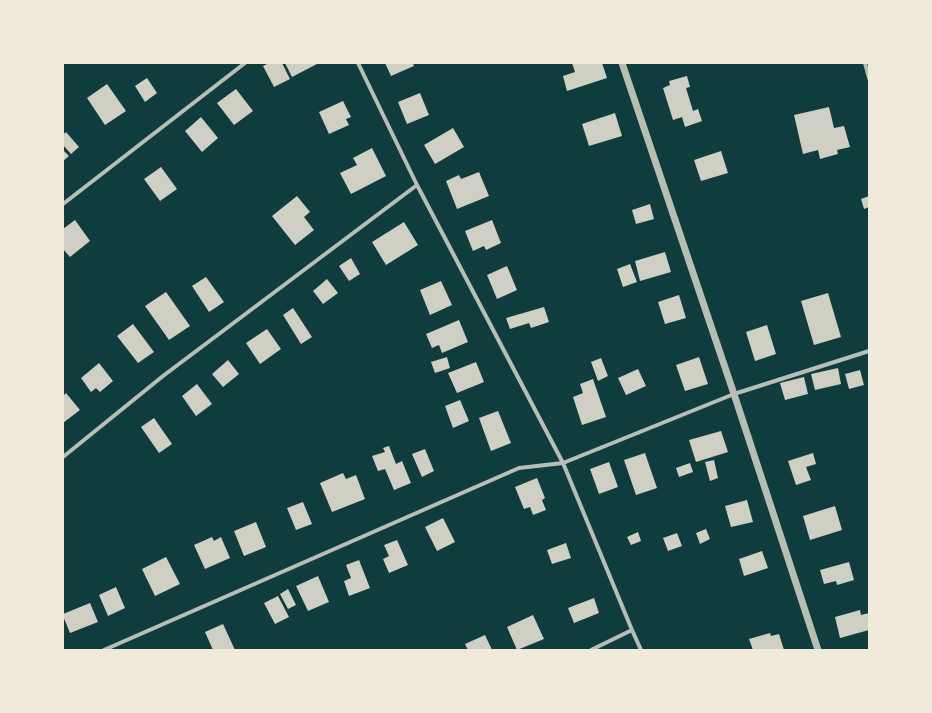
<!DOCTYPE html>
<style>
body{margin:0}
#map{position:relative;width:932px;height:713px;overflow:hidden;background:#0f3d3e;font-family:"Golos Text",sans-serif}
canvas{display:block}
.frame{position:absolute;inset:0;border:64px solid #f1e9da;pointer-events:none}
</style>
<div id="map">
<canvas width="932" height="713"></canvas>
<div class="frame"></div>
</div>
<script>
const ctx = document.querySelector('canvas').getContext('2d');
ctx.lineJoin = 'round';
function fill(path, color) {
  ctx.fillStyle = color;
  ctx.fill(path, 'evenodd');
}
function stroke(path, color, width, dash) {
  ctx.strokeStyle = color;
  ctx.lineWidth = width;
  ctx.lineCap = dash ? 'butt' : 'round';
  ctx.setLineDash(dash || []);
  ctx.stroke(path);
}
fill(new Path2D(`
 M269,63h13l8,16 -16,8 -11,-21z
 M285,63h34l-27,14z
 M385,63h28l1,3 -23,10z
 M572,63h30l5,15 -40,13 -4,-15 12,-4z
 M687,76l3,11 -4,1 7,23 5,-2 4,12 -17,6 -3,-10 -9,3 -10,-32 7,-3 -1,-4z
 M147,78l10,15 -12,9 -10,-16z
 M107,84l19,27 -21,14 -18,-27z
 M236,89l17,22 -19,14 -17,-22z
 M420,93l9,22 -22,9 -9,-22z
 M343,101l8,16 -5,2 3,6 -20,9 -10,-22z
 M829,107l5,21 10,-2 6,21 -13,3 1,4 -18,5 -2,-9 -15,4 -9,-39z
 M615,113l7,23 -33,10 -7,-22z
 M201,117l17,21 -16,14 -17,-21z
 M453,128l11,19 -29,17 -11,-19z
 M66,132l13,15 -8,7 -8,-9v-10z
 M372,148l14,28 -35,18 -11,-21 17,-8 -4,-7z
 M63,150l6,6 -6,5z
 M721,151l7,22 -27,8 -7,-21z
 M161,167l16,22 -17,12 -16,-22z
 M479,172l10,24 -32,13 -11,-28 13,-6 2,4z
 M297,196l13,16 -6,5 10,13 -19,15 -23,-29z
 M869,196v11l-5,2 -3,-10z
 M650,204l4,15 -18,5 -4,-14z
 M75,220l15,21 -20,16 -7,-8v-20z
 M492,220l9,23 -15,7 -2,-4 -11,5 -8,-20z
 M404,222l14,23 -32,20 -14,-23z
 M665,252l6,20 -31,9 -5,-20z
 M351,258l9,16 -11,7 -10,-15z
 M630,264l7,18 -14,5 -6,-18z
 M507,266l10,24 -20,9 -10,-24z
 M206,277l18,25 -15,10 -17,-26z
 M327,279l11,14 -15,11 -10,-13z
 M441,281l11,24 -22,10 -10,-25z
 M166,292l24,34 -21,14 -24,-34z
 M828,293l13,44 -27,8 -13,-44z
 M679,295l7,23 -21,6 -7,-22z
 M544,307l5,15 -18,6 -2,-5 -19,6 -4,-11z
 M293,308l19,29 -11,7 -18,-29z
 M459,320l9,22 -26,11 -3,-8 -7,3 -6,-14z
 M133,324l21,28 -16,11 -21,-27z
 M767,325l9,29 -21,7 -9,-29z
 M267,329l14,20 -21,15 -14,-21z
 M447,357l3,11 -15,5 -4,-11z
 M699,357l9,27 -23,7 -9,-26z
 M601,358l7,18 -10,5 -7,-19z
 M228,360l11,14 -16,13 -11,-13z
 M476,362l8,20 -27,11 -9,-20z
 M99,363l14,18 -13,11 -4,-4 -5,4 -10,-14z
 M838,368l3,16 -26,6 -4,-16z
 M638,369l8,17 -20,9 -8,-17z
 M860,370l4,15 -15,4 -4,-15z
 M804,377l4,17 -23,6 -5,-17z
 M593,379l13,38 -24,8 -9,-28 10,-4 -3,-9z
 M197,384l15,20 -16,12 -14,-20z
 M66,393l14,17 -17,13v-27z
 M460,400l9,21 -16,7 -8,-22z
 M498,411l13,32 -20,8 -12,-33z
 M154,418l18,26 -13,9 -18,-26z
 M721,431l7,21 -32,10 -7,-22z
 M389,446l7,18 6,-3 9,22 -17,7 -9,-21 -7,2 -6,-15 13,-4 -2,-4z
 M425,449l9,22 -12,6 -10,-23z
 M645,453l12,35 -21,7 -12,-35z
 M813,453l3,11 -10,3 5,13 -15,5 -8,-24z
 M714,460l4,18 -8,3 -5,-19z
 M609,462l9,25 -19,7 -9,-25z
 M690,463l3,9 -14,5 -3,-9z
 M343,473l3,6 10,-4 9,24 -33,13 -12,-29z
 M537,478l8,20 -3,2 4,10 -13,5 -3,-8 -6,2 -9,-22z
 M747,500l6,22 -22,5 -6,-21z
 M303,502l9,22 -16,6 -9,-22z
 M835,506l7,24 -32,10 -7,-24z
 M443,518l12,24 -18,9 -12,-24z
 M256,522l10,25 -22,9 -10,-25z
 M706,529l4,10 -10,5 -4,-11z
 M638,532l3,9 -10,4 -4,-8z
 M677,533l5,13 -14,5 -5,-13z
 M212,537l2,4 7,-4 9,21 -25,11 -11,-24z
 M397,540l11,25 -19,8 -6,-14 6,-3 -5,-11z
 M566,543l5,15 -19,6 -5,-14z
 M762,551l6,17 -24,8 -5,-17z
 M166,557l14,27 -25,12 -13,-27z
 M359,560l11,28 -21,8 -5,-15 7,-3 -5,-13z
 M849,562l5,18 -17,5 -1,-4 -12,3 -4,-14z
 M318,576l11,26 -21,9 -12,-25z
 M116,587l9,21 -17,8 -9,-21z
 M288,589l8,16 -8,4 -8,-15z
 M278,596l11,21 -14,7 -11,-21z
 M594,598l5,15 -25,10 -6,-15z
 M90,603l8,19 -28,11 -7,-17v-2z
 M860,610l1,5 8,-2v17l-29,8 -5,-21z
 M533,615l11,24 -27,11 -10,-23z
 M223,624l12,26h-22l-8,-18z
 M770,633l1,3 8,-2 5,16h-31l-4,-11z
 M485,635l7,15h-24l-3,-6z`), '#cfcfc3');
stroke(new Path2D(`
 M358,63l59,122 146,278 69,167 9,20
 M865,63l4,15
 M63,204l182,-141
 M63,457l100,-81 254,-191
 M104,650l415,-182 44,-5 171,-69 135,-43
 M591,650l41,-20`), '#b8beb3', 4);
stroke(new Path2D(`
 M622,63l112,331 84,256`), '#b8beb3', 7);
</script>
